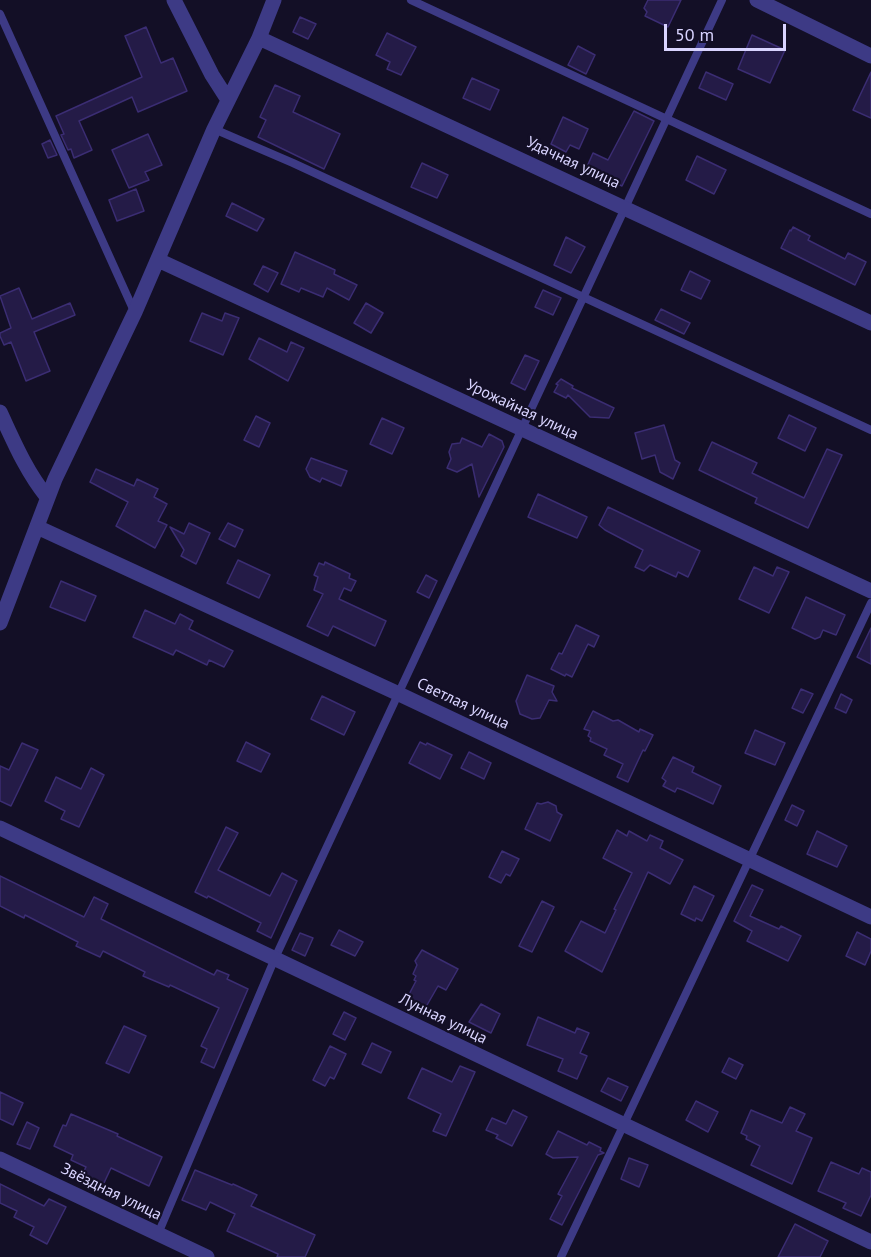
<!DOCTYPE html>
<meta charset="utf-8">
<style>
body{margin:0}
#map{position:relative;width:871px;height:1257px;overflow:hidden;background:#130f26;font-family:"PT Sans",sans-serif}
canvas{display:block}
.scale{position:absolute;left:664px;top:24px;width:122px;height:27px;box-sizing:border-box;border:3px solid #d9d4ff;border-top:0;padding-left:8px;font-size:18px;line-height:21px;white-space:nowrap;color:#d9d4ff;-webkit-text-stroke:4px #130f26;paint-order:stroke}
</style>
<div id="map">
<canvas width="871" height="1257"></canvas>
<div class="scale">50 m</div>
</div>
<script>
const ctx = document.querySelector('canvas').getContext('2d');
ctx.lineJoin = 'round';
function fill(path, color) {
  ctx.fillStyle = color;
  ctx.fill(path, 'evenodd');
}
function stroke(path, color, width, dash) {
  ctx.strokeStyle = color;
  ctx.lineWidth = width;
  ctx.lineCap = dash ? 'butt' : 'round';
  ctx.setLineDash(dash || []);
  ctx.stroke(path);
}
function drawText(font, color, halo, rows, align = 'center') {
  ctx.font = font + ' "PT Sans",sans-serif';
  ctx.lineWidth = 4.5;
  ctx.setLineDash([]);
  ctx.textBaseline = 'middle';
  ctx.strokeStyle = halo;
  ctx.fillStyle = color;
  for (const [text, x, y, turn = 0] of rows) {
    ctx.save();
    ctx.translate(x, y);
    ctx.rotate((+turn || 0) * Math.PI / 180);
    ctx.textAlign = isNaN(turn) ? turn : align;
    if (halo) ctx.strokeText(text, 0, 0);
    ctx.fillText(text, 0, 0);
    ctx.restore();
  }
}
const building = new Path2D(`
 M648,0h33l-13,27 -23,-11 2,-4 -3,-4z
 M300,17l16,7 -8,15 -15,-7z
 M146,27l15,36 12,-5 14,33 -49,21 -6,-15 -53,24 13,29 -18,8 -3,-9 -3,1 -7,-15 3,-1 -8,-18 86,-39 -17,-41z
 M387,33l29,14 -15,28 -14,-6 3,-7 -14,-7z
 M752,35l33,15 -15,33 -32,-14z
 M578,46l17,9 -9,19 -18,-9z
 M706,72l27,12 -7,16 -27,-12z
 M871,72v46l-18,-8z
 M472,78l27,12 -9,20 -27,-12z
 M275,85l25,11 -7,16 47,22 -16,35 -66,-32 8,-17 -6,-3z
 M634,111l20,10 -32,65 -36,-17 7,-16 15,7z
 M563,117l25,12 -9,20 -9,-4 -4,7 -15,-8z
 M148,134l14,31 -17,7 4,8 -20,8 -17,-38z
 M50,140l7,15 -9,3 -6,-14z
 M697,156l29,14 -12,24 -28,-14z
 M422,163l26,12 -11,23 -26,-11z
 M136,189l8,22 -27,10 -8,-21z
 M232,203l32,16 -7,12 -31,-15z
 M793,227l17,9 -2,4 37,19 3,-6 18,9 -11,23 -74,-37 9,-18 1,1z
 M566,237l19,10 -14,26 -17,-8z
 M295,252l40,18 -1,4 23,11 -8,15 -22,-12 -4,9 -22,-9 -2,4 -18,-8z
 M263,266l15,7 -10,19 -14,-8z
 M690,271l20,10 -9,18 -20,-9z
 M19,288l13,31 38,-16 5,12 -41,17 16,39 -24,10 -15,-39 -7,3 -4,-9v-3l11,-5 -11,-32z
 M543,290l18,8 -8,17 -18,-8z
 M366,303l17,10 -12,20 -17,-10z
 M661,309l29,14 -6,11 -29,-14z
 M202,313l20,8 3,-8 14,5 -16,37 -33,-14z
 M259,338l28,14 4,-10 13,6 -16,33 -39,-22z
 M525,355l14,6 -14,29 -14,-7z
 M561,379l12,7 -1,2 42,20 -5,10 -19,-1 -22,-22 -2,3 -12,-6 4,-7 -2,-1z
 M789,415l27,13 -11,23 -27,-13z
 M256,416l14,7 -11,24 -15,-7z
 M382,418l22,10 -12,26 -22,-10z
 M664,425l11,35 5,3 -7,16 -13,-7 -5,-17 -13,4 -7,-26z
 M489,434l13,7 2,6 -25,50 -7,-33 -15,8 -10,-4 4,-9 -2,-7 3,-8 8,-1 2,-5 20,9z
 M712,442l45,21 -5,10 52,25 23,-49 15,6 -34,73 -53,-25 2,-5 -58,-28z
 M311,458l36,13 -6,15 -19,-8 -2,4 -10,-5 -4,-8z
 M96,469l38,17 3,-7 21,10 -4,8 13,7 -9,17 9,4 -12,23 -39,-22 12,-24 -38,-20z
 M538,494l49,23 -10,21 -49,-21z
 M608,507l92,44 -12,26 -10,-5 -2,5 -26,-12 -6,6 -9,-4 8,-17 -38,-20 -6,-5z
 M189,523l21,10 -14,31 -15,-8 3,-6 -14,-23 14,7z
 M228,523l15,7 -8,17 -16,-8z
 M238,560l32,15 -11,23 -32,-15z
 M325,562l25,12 -1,4 7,3 -5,10 -7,-3 -5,11 47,22 -11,25 -42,-20 -5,10 -21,-10 16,-32 -9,-4 4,-13 -4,-2 5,-12 5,2z
 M754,567l19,9 4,-9 12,5 -20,41 -30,-14z
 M426,575l11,6 -8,17 -12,-6z
 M61,581l35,15 -11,25 -35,-14z
 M806,597l39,18 -9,20 -13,-5 -3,7 -5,2 -23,-11z
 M145,610l30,14 5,-10 13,7 -4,8 44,22 -9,16 -15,-7 -2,5 -31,-15 -3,5 -40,-18z
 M576,625l23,11 -5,11 -6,-3 -16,33 -6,-3 -1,2 -14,-7 8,-16 3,1z
 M871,628v36l-14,-7z
 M527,675l27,11 -2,6 5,9 -8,-1 -9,18 -8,1 -12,-5 -4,-13z
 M801,689l12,5 -10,19 -11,-5z
 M841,694l11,6 -6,13 -11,-5z
 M322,696l33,16 -11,23 -33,-16z
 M593,711l20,10 5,-1 21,12 1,-3 13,6 -8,16 -2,-1 -15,32 -11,-5 6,-13 -19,-9 3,-6 -17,-8 1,-3 -3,-2 2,-5 -6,-2z
 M755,730l30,13 -10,22 -30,-12z
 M246,742l24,12 -9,18 -24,-11z
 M420,742l6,3 1,-2 25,12 -12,24 -31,-16z
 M22,743l16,7 -27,56 -11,-5v-35l9,4z
 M469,752l22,11 -7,16 -23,-11z
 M673,757l21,10 -2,5 29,14 -8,18 -30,-14 -6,-2 -2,4 -12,-6 3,-5 -4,-3z
 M91,768l13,7 -25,52 -18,-8 4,-8 -20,-10 11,-24 25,12z
 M548,802l8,4 1,6 5,3 -12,26 -25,-12 12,-26 4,1z
 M792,805l12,6 -7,15 -12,-6z
 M226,827l12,6 -20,37 52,26 12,-23 15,8 -26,57 -14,-7 4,-8 -53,-27 -1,2 -12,-6z
 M617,830l10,6 2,-5 18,10 3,-6 13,6 -3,7 23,12 -13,24 -22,-12 -46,100 -37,-21 16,-30 24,12 11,-23 -2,-1 18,-36 -29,-15z
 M817,831l30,15 -10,21 -30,-13z
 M502,851l17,8 -9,17 -4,-2 -5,9 -12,-6z
 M0,876l84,41 10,-20 14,7 -7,15 113,56 3,-5 12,5 -2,4 21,10 -34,79 -13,-6 6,-13 -6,-3 18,-38 -49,-23 -1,2 -26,-11 2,-4 -42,-21 -3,6 -24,-11 2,-4 -53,-27 -1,3 -24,-12z
 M752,885l11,5 -13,26 29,13 2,-3 20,10 -13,25 -41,-20 5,-10 -18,-10z
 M694,886l20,10 -12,25 -6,-3 -1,3 -14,-7z
 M542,901l12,6 -22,45 -13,-6z
 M339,930l24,12 -8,14 -24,-11z
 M857,932l14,7v12l-6,14 -19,-9z
 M300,933l13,5 -8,18 -13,-6z
 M422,950l36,19 -12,21 -8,-4 -15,26 -18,-10 11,-21 -2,-1 2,-4 -3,-2 4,-9 -2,-4z
 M481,1004l19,10 -9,19 -22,-11z
 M344,1012l12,6 -11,22 -12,-6z
 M538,1017l37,16 2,-5 12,5 -9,20 7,3 -10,23 -19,-8 5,-12 -36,-14z
 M124,1026l22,10 -17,37 -23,-10z
 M372,1043l19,9 -10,21 -19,-9z
 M330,1046l16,8 -12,25 -4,-2 -5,9 -12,-6z
 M729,1058l14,7 -7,14 -14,-7z
 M460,1066l15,6 -29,64 -13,-5 8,-17 -33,-16 14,-30 30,14z
 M608,1078l20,9 -7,14 -20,-10z
 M0,1092l23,11 -10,22 -13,-6z
 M696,1101l22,11 -10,20 -22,-12z
 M790,1107l15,7 -9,17 16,7 -20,46 -41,-19 9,-19 -14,-7 1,-3 -6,-3 10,-23 31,13z
 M513,1110l14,7 -15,29 -16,-8 2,-3 -12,-5 6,-12 14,6z
 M71,1114l47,20 -1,2 45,21 -13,29 -38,-18 -8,17 -21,-10 4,-8 -15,-7 2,-5 -19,-9 9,-21 3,1z
 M27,1122l12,6 -9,21 -13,-5z
 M558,1131l29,14 2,-3 12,6 -1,3 4,2 -6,2 -36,70 -12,-6 12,-23 -4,-2 20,-37 -25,1 -7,-4z
 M629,1158l19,7 -9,22 -18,-8z
 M831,1162l28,12 3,-6 9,4v23l-10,21 -18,-8 3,-5 -28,-12z
 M195,1170l37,15 1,-1 24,11 -6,11 64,29 -10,22h-28l1,-3 -51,-23 8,-17 -25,-12 -4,8 -24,-10z
 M0,1184l44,22 5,-7 17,8 -19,37 -17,-9 4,-8 -20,-10 3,-6 -17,-8z
 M795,1224l33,17 -8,16h-42z`);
fill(building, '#241b47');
stroke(building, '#3b2d73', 1.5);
stroke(new Path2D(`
 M411,0l460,214
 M0,14l134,297
 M214,129l79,34 578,267
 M158,1234l117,-276 447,-958
 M561,1257l310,-654`), '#3d3a85', 8);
stroke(new Path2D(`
 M174,0l38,75 16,25
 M757,0l114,56
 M259,38l612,285
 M158,260l713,331
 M0,412c14,30 26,59 47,85
 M37,527l362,167 472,223
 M0,623l55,-144 80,-167 79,-183 45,-91 15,-38
 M0,828l871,414
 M0,1159l207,98`), '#3d3a85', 15);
drawText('16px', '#d9d4ff', '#130f26', [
 ["Удачная улица",573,163,25],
 ["Урожайная улица",522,410,25],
 ["Светлая улица",463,704,25],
 ["Лунная улица",443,1019,26],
 ["Звёздная улица",111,1192,26]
]);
</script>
